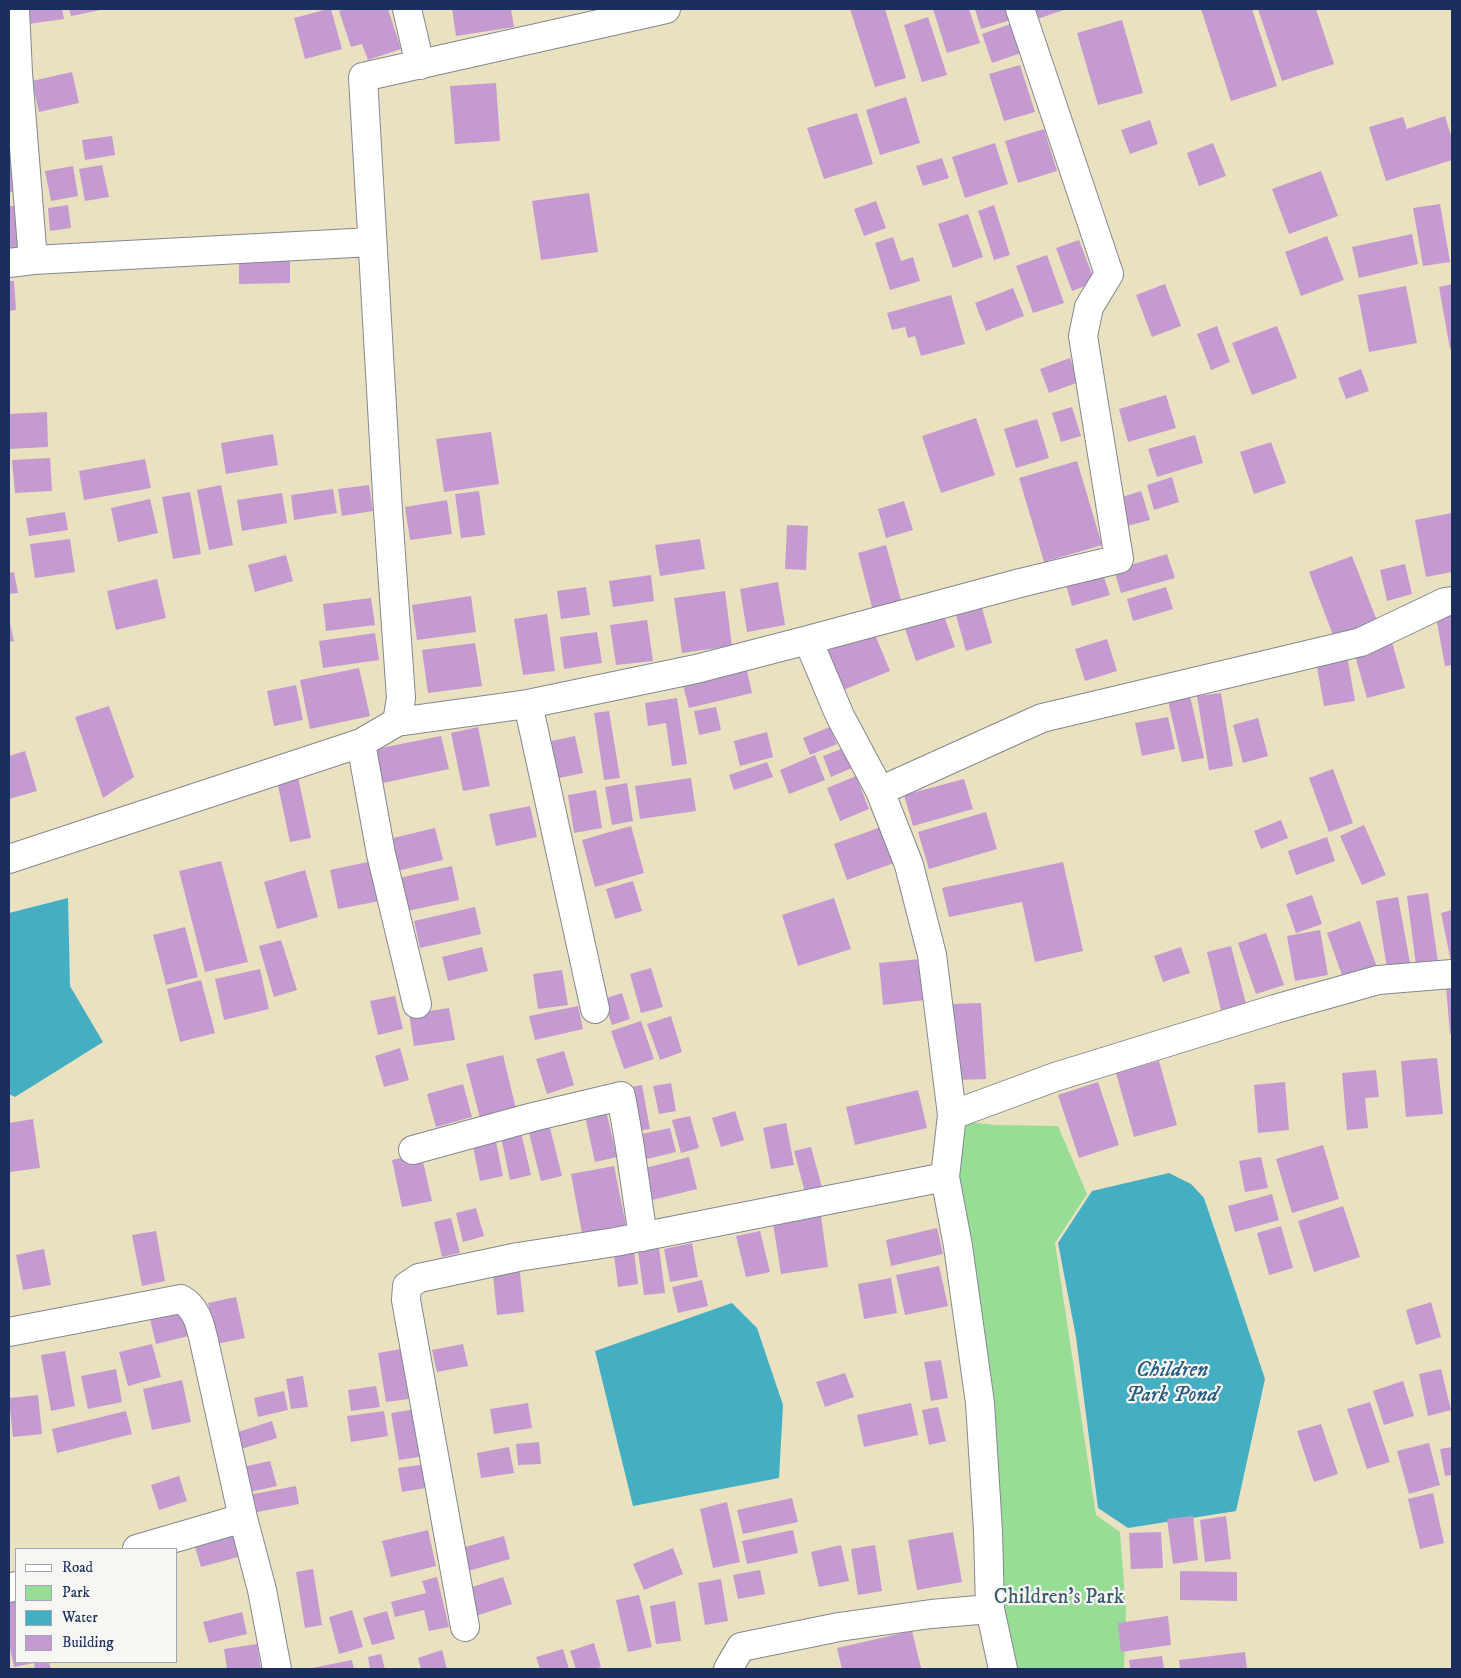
<!DOCTYPE html>
<style>
body{margin:0}
#map{position:relative;width:1461px;height:1678px;overflow:hidden;background:#eae1c1;font-family:"IM FELL DW Pica",serif}
canvas{display:block}
.frame{position:absolute;inset:0;border:10px solid #1b2f5e;pointer-events:none}
.legend{position:absolute;left:15px;top:1548px;width:162px;height:115px;box-sizing:border-box;background:#f6f6f2;border:1px solid #9ea6b7;margin:0;padding:6px 9px;list-style:none;font-size:15px;color:#1b2f5e}
.legend li{display:flex;align-items:center;gap:10px;height:25px}
.legend b{width:25px;border:1px solid #9ea6b7}
</style>
<div id="map">
<canvas width="1461" height="1678"></canvas>
<div class="frame"></div>
<ul class="legend">
<li><b style="height:6px;background:#fff"></b>Road</li>
<li><b style="height:14px;background:#97dd96"></b>Park</li>
<li><b style="height:14px;background:#44aec3"></b>Water</li>
<li><b style="height:14px;background:#c59ad1"></b>Building</li>
</ul>
</div>
<script>
const ctx = document.querySelector('canvas').getContext('2d');
ctx.lineJoin = 'round';
function fill(path, color) {
  ctx.fillStyle = color;
  ctx.fill(path, 'evenodd');
}
function stroke(path, color, width, dash) {
  ctx.strokeStyle = color;
  ctx.lineWidth = width;
  ctx.lineCap = dash ? 'butt' : 'round';
  ctx.setLineDash(dash || []);
  ctx.stroke(path);
}
function drawText(font, color, halo, rows, align = 'center') {
  ctx.font = font + ' "IM FELL DW Pica",serif';
  ctx.lineWidth = 4.5;
  ctx.setLineDash([]);
  ctx.textBaseline = 'middle';
  ctx.strokeStyle = halo;
  ctx.fillStyle = color;
  for (const [text, x, y, turn = 0] of rows) {
    ctx.save();
    ctx.translate(x, y);
    ctx.rotate((+turn || 0) * Math.PI / 180);
    ctx.textAlign = isNaN(turn) ? turn : align;
    if (halo) ctx.strokeText(text, 0, 0);
    ctx.fillText(text, 0, 0);
    ctx.restore();
  }
}
fill(new Path2D(`
 M957,1121l39,4 62,1 29,68 -32,49 41,272 24,17 6,79 -2,58h-117l-55,-498z`), '#97dd96');
fill(new Path2D(`
 M68,898l2,88 33,56 -88,55 -6,-3v-181z
 M1169,1173l22,11 13,14 61,181 -29,132 -108,17 -30,-20 -22,-171 -18,-94 34,-52z
 M732,1303l25,25 26,77 -4,73 -146,28 -38,-155z`), '#44aec3');
fill(new Path2D(`
 M26,9h36l2,10 -36,5z
 M69,9h31v1l-29,6z
 M328,9h3l11,40 -37,10 -11,-41z
 M348,9h40l13,40 -33,11 -6,-16 -11,3 -12,-36z
 M452,9h59l3,18 -58,9z
 M850,9h35l21,69 -31,9z
 M933,9h36l11,34 -33,10z
 M975,9h36l3,10 -33,10z
 M1030,9h37l-33,11z
 M1201,9h51l25,77 -46,15z
 M1258,9h58l18,55 -52,17z
 M928,17l19,58 -25,7 -18,-57z
 M1122,20l21,73 -45,12 -21,-72z
 M1013,23l11,29 -32,11 -10,-29z
 M1020,65l15,47 -31,9 -15,-47z
 M72,72l7,31 -40,9 -7,-31z
 M496,83l4,58 -45,3 -5,-58z
 M906,97l14,46 -40,12 -14,-45z
 M857,113l16,51 -49,15 -17,-51z
 M1445,116l7,23v21l-66,21 -17,-54 34,-10 4,12z
 M1150,120l8,24 -28,10 -9,-24z
 M1044,129l13,42 -39,12 -13,-42z
 M112,136l3,19 -30,5 -3,-20z
 M995,143l13,41 -43,14 -13,-41z
 M1213,143l13,33 -27,10 -12,-33z
 M942,158l7,20 -26,8 -7,-20z
 M9,164h8l1,28h-9z
 M102,165l7,32 -24,4 -6,-32z
 M73,166l5,30 -27,5 -6,-30z
 M1321,171l17,45 -49,18 -17,-45z
 M589,193l9,59 -57,8 -9,-59z
 M876,201l10,27 -22,8 -10,-27z
 M1440,204l10,58 -27,4 -10,-58z
 M68,205l3,23 -21,3 -2,-23z
 M994,205l16,50 -16,5 -16,-49z
 M9,206h8v49h-8z
 M968,214l15,43 -30,11 -15,-44z
 M1412,234l6,30 -59,14 -7,-31z
 M1327,236l17,44 -43,16 -16,-44z
 M893,237l8,24 12,-4 7,24 -30,9 -15,-47z
 M1079,240l16,42 -23,9 -16,-43z
 M239,253h51v30l-51,1z
 M1047,255l17,48 -31,10 -17,-47z
 M9,281h5l2,29 -7,1z
 M1165,284l16,42 -29,11 -16,-42z
 M1452,284v64l-2,1 -11,-62z
 M1406,286l11,57 -48,9 -11,-57z
 M1013,288l11,28 -38,15 -11,-28z
 M951,295l14,49 -44,12 -6,-20 -7,2 -3,-11 -13,3 -5,-17z
 M1217,326l13,36 -19,8 -14,-36z
 M1277,326l20,52 -45,17 -20,-52z
 M1070,358l9,24 -30,11 -9,-24z
 M1361,369l8,22 -23,8 -8,-21z
 M1166,395l10,33 -48,14 -9,-33z
 M1072,407l9,29 -20,6 -9,-29z
 M47,412l1,35 -39,2v-35z
 M976,418l19,57 -54,18 -19,-57z
 M1037,419l12,39 -33,10 -12,-39z
 M491,432l8,52 -55,8 -8,-53z
 M273,434l5,31 -52,9 -5,-31z
 M1195,435l8,28 -46,14 -9,-28z
 M1271,442l15,41 -32,11 -14,-42z
 M50,458l2,33 -37,2 -3,-33z
 M145,459l6,29 -67,12 -5,-29z
 M1077,461l25,84 -58,17 -25,-84z
 M1172,477l7,25 -25,8 -7,-25z
 M221,485l12,60 -24,5 -12,-60z
 M369,485l4,26 -31,5 -4,-27z
 M333,489l4,24 -43,7 -3,-25z
 M479,491l6,44 -24,3 -6,-44z
 M1141,491l9,29 -23,6 -8,-28z
 M190,492l11,62 -28,5 -11,-62z
 M282,493l5,30 -45,8 -5,-31z
 M150,499l8,34 -40,9 -7,-34z
 M447,500l5,34 -42,6 -5,-33z
 M904,501l9,29 -27,8 -8,-29z
 M65,512l3,18 -39,6 -3,-18z
 M1452,513v59l-26,5 -11,-57z
 M787,525l21,1 -2,44 -21,-1z
 M70,539l5,33 -40,6 -5,-34z
 M700,539l5,30 -45,7 -5,-31z
 M886,545l16,59 -29,7 -15,-58z
 M1167,554l8,24 -54,15 -7,-23z
 M286,555l7,26 -38,11 -7,-27z
 M1352,556l27,70 -43,17 -27,-71z
 M1405,564l7,30 -25,7 -7,-31z
 M14,572l4,21 -9,1v-21z
 M1103,574l7,21 -38,11 -6,-21z
 M651,575l3,26 -41,6 -4,-26z
 M157,579l9,39 -50,12 -9,-39z
 M778,582l7,43 -38,7 -7,-43z
 M586,587l4,28 -29,4 -4,-28z
 M1166,587l7,22 -40,12 -6,-22z
 M725,591l7,55 -50,7 -8,-55z
 M471,596l5,36 -59,8 -5,-35z
 M371,598l4,27 -49,6 -3,-27z
 M980,601l12,42 -26,8 -12,-43z
 M942,610l13,37 -39,14 -13,-38z
 M547,614l8,57 -32,4 -9,-56z
 M1452,614v51l-7,1 -9,-49z
 M9,619l5,22 -5,1z
 M647,620l6,41 -37,4 -6,-40z
 M597,632l5,31 -38,6 -4,-32z
 M874,632l16,39 -47,19 -16,-39z
 M375,633l4,27 -56,8 -4,-27z
 M1107,639l10,32 -32,10 -10,-32z
 M1392,642l13,46 -38,10 -13,-46z
 M475,643l7,43 -54,7 -6,-43z
 M1347,655l8,46 -31,5 -8,-45z
 M746,666l6,27 -63,15 -7,-26z
 M359,668l11,48 -60,13 -10,-49z
 M296,685l7,35 -29,6 -7,-35z
 M1189,691l15,67 -22,4 -15,-66z
 M1221,693l12,73 -24,4 -12,-74z
 M677,698l10,66 -15,2 -6,-43 -18,3 -3,-23z
 M109,706l25,71 -31,21 -28,-81z
 M716,707l5,23 -22,5 -5,-24z
 M609,711l11,67 -16,2 -10,-67z
 M1168,717l7,32 -33,7 -7,-33z
 M1258,718l10,38 -25,7 -10,-38z
 M478,727l12,59 -27,5 -12,-58z
 M830,727l7,17 -27,11 -7,-17z
 M767,732l6,25 -33,9 -6,-25z
 M441,736l8,33 -66,14 -7,-34z
 M575,736l8,37 -24,5 -8,-37z
 M844,748l8,20 -21,9 -8,-21z
 M25,751l12,40 -28,8v-43z
 M815,755l10,25 -36,14 -9,-24z
 M767,762l6,15 -39,13 -5,-15z
 M1333,769l20,54 -24,9 -20,-54z
 M297,772l14,66 -21,4 -14,-66z
 M856,776l13,33 -29,12 -13,-33z
 M691,778l5,33 -56,8 -5,-33z
 M964,779l9,30 -60,17 -9,-31z
 M627,783l6,38 -21,4 -7,-38z
 M596,790l6,38 -28,5 -6,-38z
 M530,806l7,31 -41,9 -7,-32z
 M986,812l11,37 -68,20 -11,-37z
 M1281,820l7,18 -27,11 -7,-18z
 M1364,825l22,50 -24,10 -22,-49z
 M631,826l13,47 -49,14 -13,-47z
 M881,827l13,36 -47,17 -13,-36z
 M435,828l8,32 -46,11 -8,-32z
 M1327,837l8,24 -39,14 -8,-24z
 M377,860l8,40 -47,9 -8,-39z
 M221,861l27,101 -43,10 -26,-101z
 M1063,862l20,89 -48,11 -13,-60 -73,15 -7,-29z
 M452,866l7,34 -52,11 -8,-33z
 M305,870l13,47 -41,12 -13,-47z
 M633,881l9,30 -27,8 -9,-30z
 M1428,893l10,69 -22,3 -9,-69z
 M1312,895l10,29 -26,9 -10,-29z
 M1398,897l12,66 -23,5 -11,-67z
 M834,898l17,51 -53,17 -16,-51z
 M475,907l6,27 -61,14 -6,-27z
 M1452,910v52h-1l-10,-49z
 M1360,921l17,46 -34,11 -16,-45z
 M185,927l13,50 -32,8 -13,-50z
 M1320,930l8,45 -33,6 -8,-45z
 M1266,933l18,52 -28,9 -18,-51z
 M281,940l16,50 -23,7 -15,-51z
 M1231,946l15,58 -25,6 -14,-58z
 M482,947l6,24 -40,10 -6,-24z
 M1181,947l9,26 -27,9 -9,-26z
 M920,959l5,41 -42,5 -4,-42z
 M651,968l12,39 -22,6 -11,-39z
 M260,969l9,40 -45,11 -9,-41z
 M562,970l6,35 -30,4 -5,-35z
 M201,980l14,53 -35,9 -13,-53z
 M1446,987h6v46l-2,1z
 M622,993l8,26 -18,6 -9,-26z
 M395,996l8,33 -25,6 -8,-34z
 M981,1003l5,76 -29,1 -6,-76z
 M578,1006l5,23 -48,11 -6,-24z
 M449,1008l6,32 -41,6 -5,-32z
 M671,1016l11,36 -22,8 -13,-36z
 M641,1021l13,38 -30,10 -13,-38z
 M400,1048l9,32 -25,7 -9,-31z
 M564,1051l10,34 -27,9 -11,-35z
 M503,1055l13,54 -36,9 -14,-54z
 M1437,1058l6,56 -37,3 -5,-56z
 M1159,1061l18,64 -43,12 -18,-64z
 M1376,1070l3,27 -14,1 3,30 -21,2 -5,-57z
 M1098,1082l21,63 -40,13 -21,-63z
 M1285,1082l4,48 -31,3 -4,-48z
 M671,1083l5,28 -17,3 -6,-28z
 M463,1084l9,33 -36,10 -9,-33z
 M642,1085l8,44 -21,3 -8,-43z
 M918,1090l9,38 -72,17 -9,-38z
 M604,1102l13,55 -22,5 -12,-55z
 M735,1111l9,29 -23,7 -9,-29z
 M690,1116l9,32 -18,5 -9,-33z
 M33,1119l7,49 -30,4 -1,-49z
 M548,1120l14,56 -21,5 -14,-56z
 M786,1123l8,42 -23,4 -8,-41z
 M520,1128l11,47 -21,5 -10,-48z
 M670,1128l6,24 -33,8 -6,-25z
 M494,1132l9,44 -23,5 -9,-44z
 M1323,1145l16,54 -47,14 -16,-54z
 M811,1147l12,44 -17,5 -12,-45z
 M421,1153l11,48 -30,6 -10,-47z
 M689,1157l8,32 -53,13 -7,-32z
 M1261,1157l7,31 -23,4 -6,-31z
 M614,1166l12,59 -44,8 -11,-59z
 M1272,1194l7,26 -44,12 -7,-26z
 M1343,1206l17,51 -46,15 -16,-51z
 M476,1208l8,28 -21,6 -7,-29z
 M821,1216l7,51 -47,7 -8,-51z
 M451,1218l9,35 -18,4 -8,-35z
 M1281,1226l12,42 -24,7 -12,-42z
 M937,1228l6,26 -52,12 -5,-26z
 M156,1231l9,50 -23,5 -10,-51z
 M760,1231l10,41 -24,5 -10,-41z
 M692,1243l6,34 -28,5 -6,-33z
 M659,1248l6,45 -21,2 -6,-44z
 M44,1249l7,36 -28,5 -7,-35z
 M634,1252l4,32 -20,3 -4,-32z
 M519,1262l5,50 -27,3 -5,-51z
 M939,1266l9,40 -43,9 -9,-40z
 M891,1278l6,35 -33,6 -6,-35z
 M702,1280l6,26 -30,7 -6,-26z
 M236,1297l9,41 -28,6 -9,-41z
 M1431,1302l10,35 -25,8 -10,-35z
 M186,1306l7,29 -37,9 -7,-29z
 M152,1344l9,33 -33,9 -9,-34z
 M463,1344l5,22 -31,6 -5,-22z
 M401,1349l8,50 -23,3 -8,-49z
 M65,1351l10,55 -24,5 -10,-56z
 M941,1360l7,38 -17,3 -7,-39z
 M116,1369l6,33 -34,7 -7,-33z
 M1441,1369l10,41 -23,6 -9,-42z
 M845,1373l9,24 -29,10 -9,-25z
 M303,1376l5,31 -17,2 -5,-30z
 M182,1380l9,42 -39,8 -9,-41z
 M1403,1381l11,35 -30,9 -11,-34z
 M376,1386l4,21 -29,4 -3,-21z
 M284,1391l4,19 -30,7 -4,-19z
 M38,1395l4,39 -29,3 -4,-39z
 M1370,1402l20,60 -23,7 -20,-60z
 M528,1403l4,25 -38,6 -4,-25z
 M911,1403l7,32 -54,12 -7,-32z
 M938,1407l8,34 -17,4 -7,-35z
 M416,1409l8,47 -25,4 -8,-47z
 M126,1411l6,23 -75,19 -5,-24z
 M384,1411l4,25 -37,6 -4,-26z
 M272,1421l5,17 -39,12 -6,-16z
 M1321,1424l17,50 -24,8 -17,-51z
 M539,1442l2,22 -23,1 -2,-21z
 M1429,1443l11,42 -31,9 -12,-43z
 M509,1447l5,26 -33,5 -4,-25z
 M1452,1447v28l-7,1 -5,-27z
 M270,1461l7,25 -32,7 -7,-25z
 M427,1464l4,23 -29,5 -4,-24z
 M179,1476l8,25 -28,9 -8,-25z
 M296,1486l3,18 -52,10 -4,-18z
 M1433,1493l11,50 -24,6 -12,-50z
 M792,1498l6,24 -55,12 -6,-24z
 M727,1502l13,60 -27,6 -13,-59z
 M1193,1516l5,44 -25,4 -6,-45z
 M1226,1516l5,43 -26,3 -5,-42z
 M234,1528l8,28 -41,11 -8,-27z
 M428,1530l8,36 -45,11 -9,-36z
 M793,1530l5,23 -51,11 -5,-23z
 M953,1532l9,50 -45,8 -9,-50z
 M1161,1532l2,36 -32,1 -2,-36z
 M504,1536l6,23 -45,13 -7,-23z
 M841,1545l8,36 -30,6 -8,-35z
 M875,1545l7,46 -24,4 -7,-46z
 M673,1548l10,26 -39,16 -11,-26z
 M313,1569l9,56 -17,3 -9,-56z
 M760,1570l5,24 -27,5 -5,-24z
 M1180,1571l57,1v29l-57,-1z
 M437,1577l12,50 -20,4 -5,-21 -29,7 -4,-15 35,-9 -4,-12z
 M503,1577l9,27 -36,12 -10,-27z
 M721,1579l7,42 -23,4 -7,-42z
 M639,1595l13,52 -24,5 -12,-52z
 M16,1600v62h33l2,7h-16l-1,-6 -20,4 -5,-24v-41z
 M675,1601l6,40 -25,3 -6,-38z
 M352,1610l11,37 -24,7 -10,-37z
 M387,1611l8,28 -23,6 -9,-27z
 M242,1612l5,22 -38,9 -6,-21z
 M1168,1616l3,29 -50,7 -3,-29z
 M912,1631l9,37 -7,1h-72l-5,-21z
 M594,1643l7,24 -7,2h-18l-6,-18z
 M257,1644l4,25h-34l-3,-20z
 M563,1649l6,20h-29l-4,-12z
 M442,1650l5,19h-26l-3,-11z
 M1245,1652l2,17h-67l-1,-9z
 M381,1654l4,15h-15l-2,-12z
 M1162,1656l2,13h-34l-1,-9z
 M352,1660l2,9h-42v-1z`), '#c59ad1');
const minor = new Path2D(`
 M15,9l3,64
 M407,9l13,56
 M9,73h9l15,187 -24,3
 M33,260l339,-18
 M808,640l212,-57 99,-24 -36,-223 6,-29 20,-33 -89,-265
 M528,704l67,305
 M397,722l131,-18 168,-35 112,-29 32,76 40,75 29,74 23,90 20,160 -7,62 13,69 22,157 8,128 2,78 13,60
 M361,743l20,111 36,150
 M880,791l162,-73 319,-76 84,-40 7,-1
 M9,859l352,-116 36,-21 4,-24 -13,-187 -25,-434 303,-68
 M952,1115l103,-38 220,-68 103,-29 74,-6
 M413,1150l120,-33 88,-21 8,45 14,96
 M9,1332l172,-33c16,9 19,26 23,42l39,177 19,72 15,79
 M137,1549l106,-31
 M9,1588l7,-2
 M465,1627l-59,-327 1,-14 12,-8 99,-21 97,-15 330,-65
 M728,1669l13,-22 98,-20 92,-13 59,-5`);
stroke(minor, '#828890', 30);
stroke(minor, '#fff', 28);
drawText('21px', '#3a5a6c', '#f6f6f2', [
 ["Children's Park",1059,1599]
]);
drawText('italic 22px', '#295b81', '#f6f6f2', [
 ["Children",1172,1371],
 ["Park Pond",1172,1396]
]);
</script>
